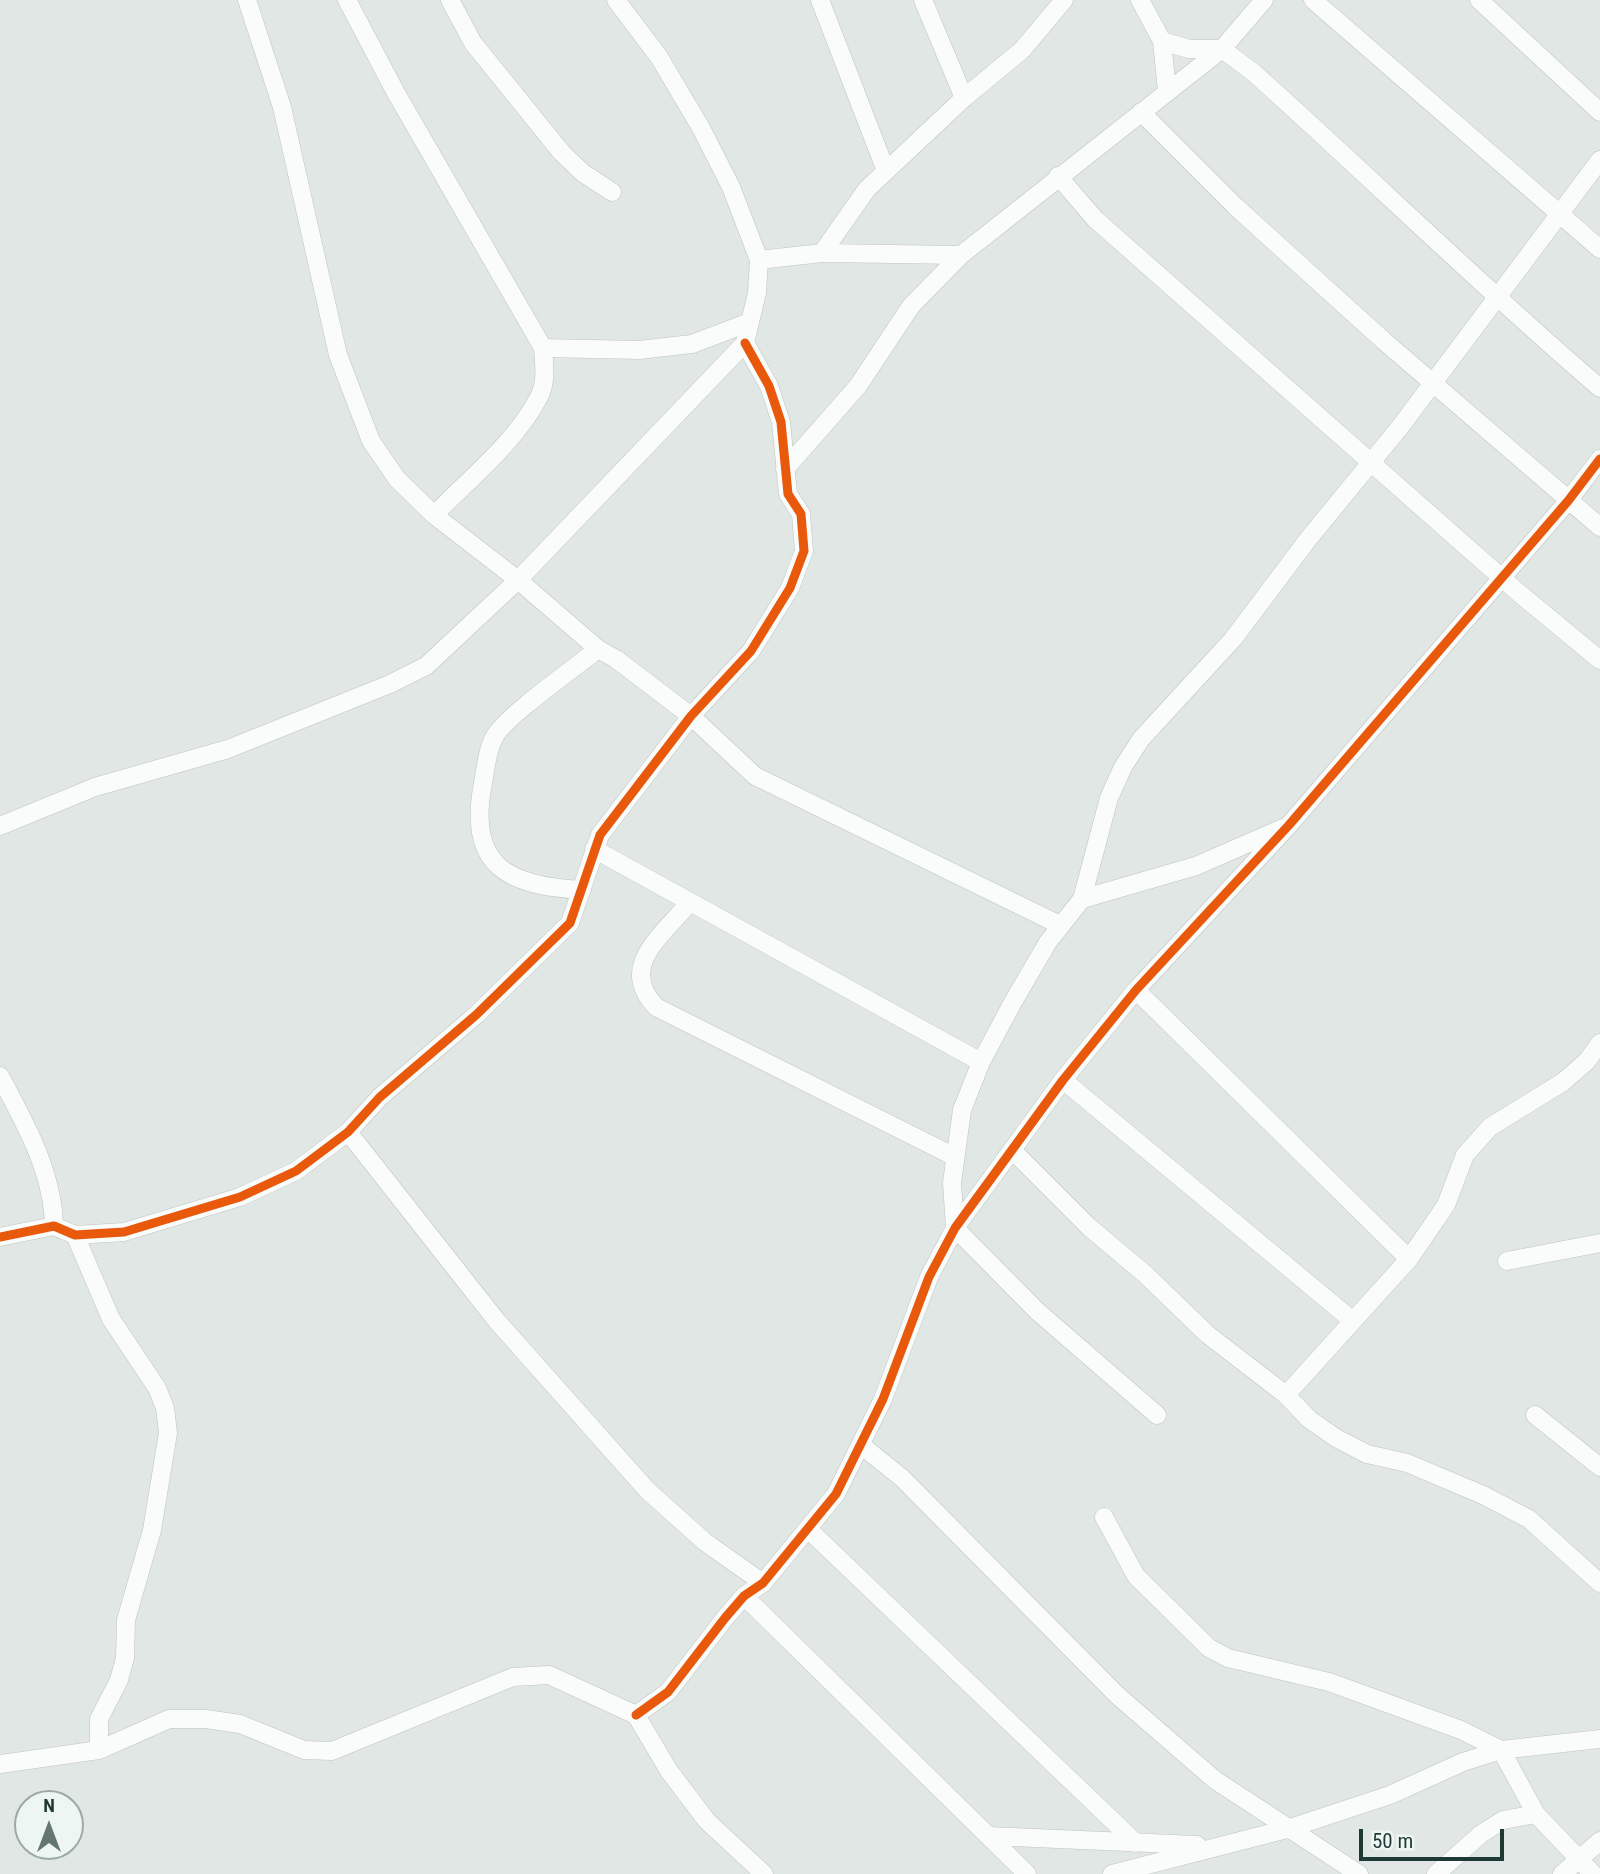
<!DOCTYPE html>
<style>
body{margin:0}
#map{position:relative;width:1600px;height:1874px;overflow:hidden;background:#e1e7e4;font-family:"Roboto Condensed",sans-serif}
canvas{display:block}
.north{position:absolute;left:14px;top:1790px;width:70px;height:70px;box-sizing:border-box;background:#eef6f3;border:2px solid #9baaa7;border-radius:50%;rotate:0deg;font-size:19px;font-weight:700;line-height:28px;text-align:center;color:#1f3934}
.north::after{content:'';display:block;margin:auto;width:24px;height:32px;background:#637672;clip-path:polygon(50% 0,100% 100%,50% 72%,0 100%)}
.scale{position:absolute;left:1359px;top:1829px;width:145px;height:32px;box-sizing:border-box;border:4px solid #1f3934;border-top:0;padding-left:9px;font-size:21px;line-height:24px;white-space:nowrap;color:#1f3934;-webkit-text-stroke:5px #eef6f3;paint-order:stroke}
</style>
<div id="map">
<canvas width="1600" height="1874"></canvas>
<div class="north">N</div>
<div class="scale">50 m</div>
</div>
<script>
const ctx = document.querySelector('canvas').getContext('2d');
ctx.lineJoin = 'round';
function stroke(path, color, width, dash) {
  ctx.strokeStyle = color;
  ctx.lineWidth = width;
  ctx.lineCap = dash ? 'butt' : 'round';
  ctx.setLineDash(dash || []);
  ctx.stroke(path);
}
const minor = new Path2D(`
 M247,0l35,107 56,248 33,86 26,38 37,36 84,65 80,69 18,10 75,57 64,60 305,149
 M347,0l49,93 147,255 96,2 53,-6 58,-22
 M450,0l23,43 89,110 21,20 29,19
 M820,0l66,171
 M923,0l41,98
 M1140,0l22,41 27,8h33l32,24c116,104 228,214 346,315
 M1313,0l287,249
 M1479,0l121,112
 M1162,41l5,50
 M1141,112l95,95 148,134 216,186
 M1058,176l37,43 425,375 80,66
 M822,253l45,-64 97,-91 58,-48 42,-50
 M759,260l63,-7 139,2 261,-206 42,-49
 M785,469l73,-83 53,-80 50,-51
 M434,515c35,-36 82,-73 105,-118 8,-15 5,-33 4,-49
 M0,826l95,-39 133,-38 162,-65 36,-18 92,-86 227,-237 12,-50 2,-33 -28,-73 -30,-59 -42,-71 -43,-57
 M594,849l387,213
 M582,890c-76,-4 -115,-25 -99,-107 3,-15 4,-34 12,-47 11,-20 81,-69 103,-87
 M1082,899l114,-33 87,-38
 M690,902c-27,33 -73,64 -34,105l299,150
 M1136,990l273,269
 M0,1076c25,47 53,96 54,150
 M1063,1080l290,241
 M348,1132l148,188 151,170 58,52 58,41
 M1012,1150l77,77 56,47 62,60 79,61 23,24 27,19 31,16 40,9 76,32 46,24 71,64
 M75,1235l36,84 46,69 8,20 3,25 -16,97 -26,90 -1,38 -6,22 -20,39v31
 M0,1237l54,-11 21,9 49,-3 116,-35 56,-26 52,-39 32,-35 96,-82 94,-92 30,-88 91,-119 60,-65 39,-63 14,-37 -3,-37 -13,-20 -7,-72 -12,-36 -24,-43
 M1507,1261l93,-18
 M1286,1395l123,-136 37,-54 19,-50 25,-28 73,-45 24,-21 13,-18
 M1157,1415l-120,-104 -82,-83 -3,-45 10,-73 19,-48 32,-60 35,-60 34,-43 27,-101 14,-31 18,-28 92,-100 76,-101 91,-111 200,-267
 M1535,1415l65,52
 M861,1445l41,33 215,217 98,85 144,94
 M1104,1517l32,59 73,72 19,10 101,24 132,48 40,20 35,64 57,60
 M809,1530l327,313
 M744,1596l283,278
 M636,1715l32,-23 57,-74 19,-22 19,-13 73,-89 47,-95 46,-122 26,-49 108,-148 73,-90 153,-165 279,-324 32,-42
 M0,1764l99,-14 70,-31h37l34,5 64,26 28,1 181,-74 36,-2 87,40 33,56 38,50 57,53
 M988,1836l209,9
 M1112,1874l175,-45 103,-34 73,-33 38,-12 99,-11
 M1436,1874l45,-40 22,-14 33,-6
 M1562,1874l38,-33`);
stroke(minor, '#bec4c1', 19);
stroke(minor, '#fafbfb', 18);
stroke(new Path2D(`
 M0,1237l54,-11 21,9 49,-3 116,-35 56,-26 52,-39 32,-35 96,-82 94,-92 30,-88 91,-119 60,-65 39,-63 14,-37 -3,-37 -13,-20 -7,-72 -12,-36 -24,-43
 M636,1715l32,-23 57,-74 19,-22 19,-13 73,-89 47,-95 46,-122 26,-49 108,-148 73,-90 153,-165 279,-324 32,-42`), '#e8590c', 9);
</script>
